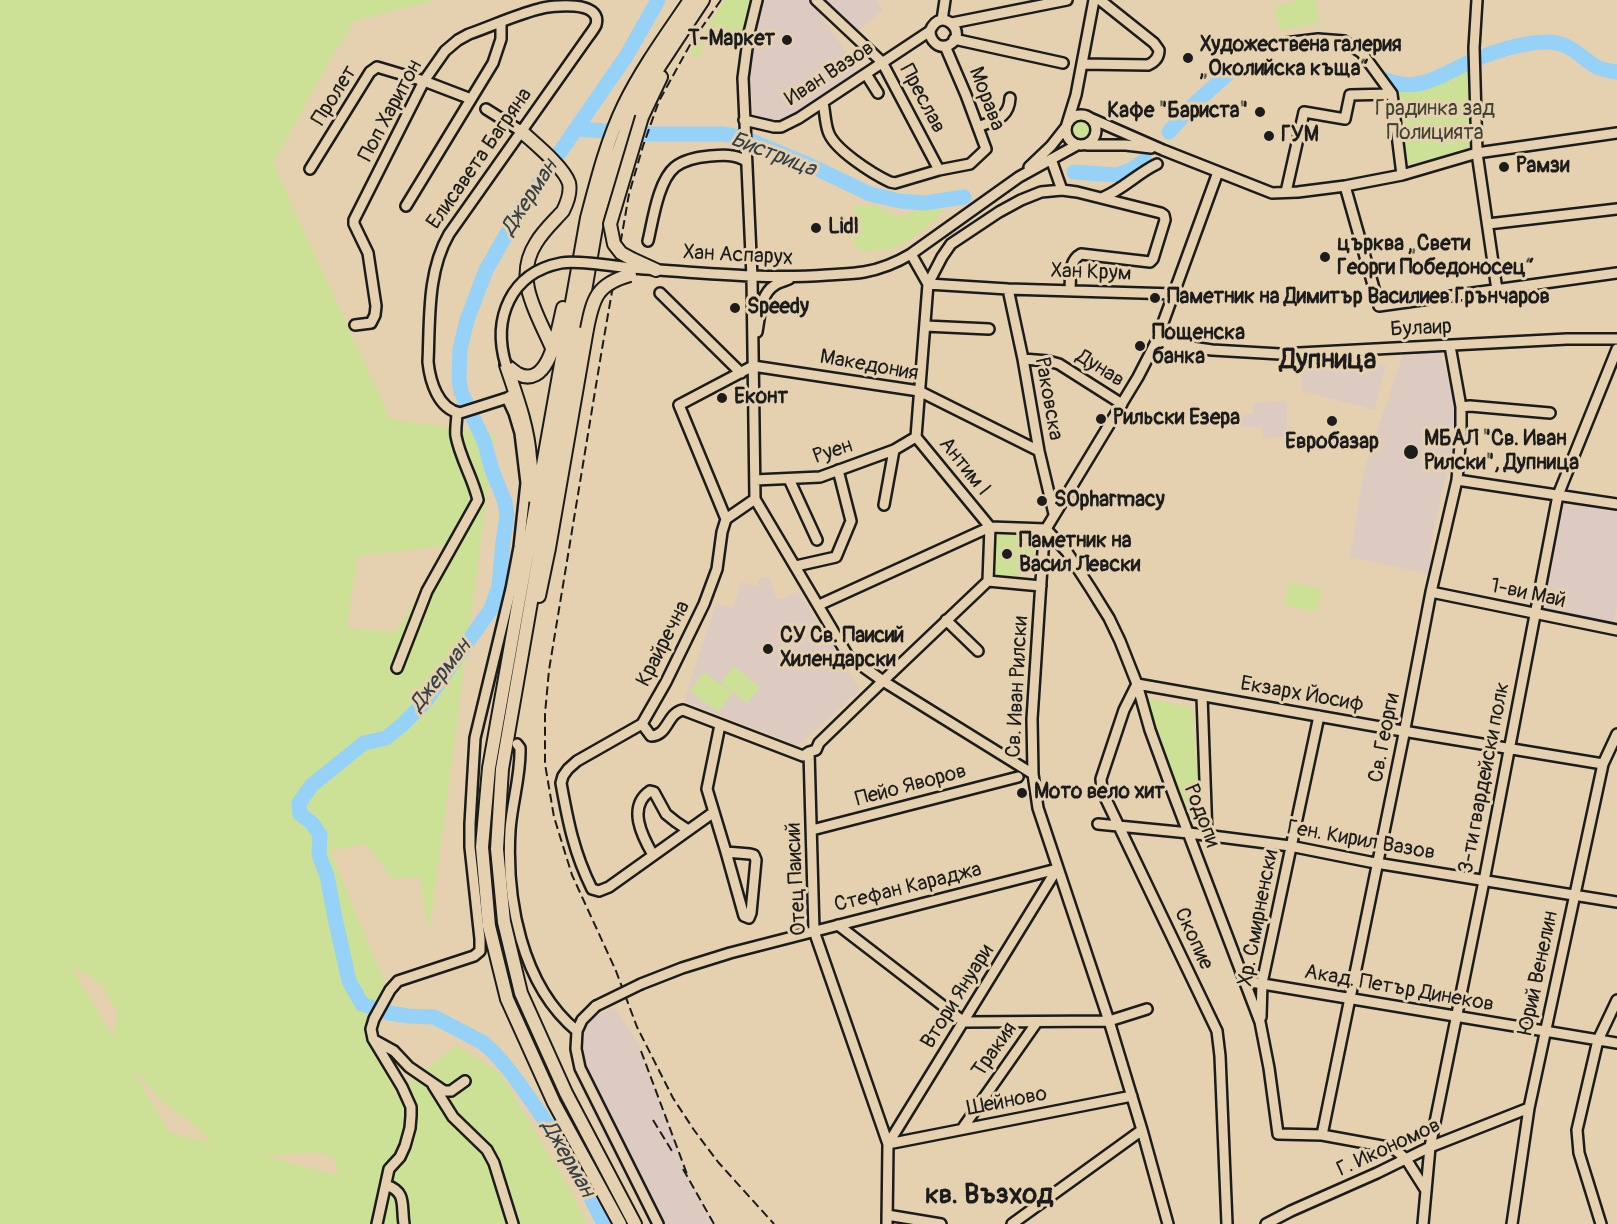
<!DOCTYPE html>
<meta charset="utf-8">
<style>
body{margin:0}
canvas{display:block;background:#e5d1af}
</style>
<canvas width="1617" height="1224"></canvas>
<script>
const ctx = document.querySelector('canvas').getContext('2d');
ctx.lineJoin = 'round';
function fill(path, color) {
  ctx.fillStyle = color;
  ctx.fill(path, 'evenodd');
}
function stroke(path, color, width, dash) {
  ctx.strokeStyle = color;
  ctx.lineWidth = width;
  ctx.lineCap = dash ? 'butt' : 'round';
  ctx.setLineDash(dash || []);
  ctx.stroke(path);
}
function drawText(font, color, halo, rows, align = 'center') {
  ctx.font = font + ' Pangolin,sans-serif';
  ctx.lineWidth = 6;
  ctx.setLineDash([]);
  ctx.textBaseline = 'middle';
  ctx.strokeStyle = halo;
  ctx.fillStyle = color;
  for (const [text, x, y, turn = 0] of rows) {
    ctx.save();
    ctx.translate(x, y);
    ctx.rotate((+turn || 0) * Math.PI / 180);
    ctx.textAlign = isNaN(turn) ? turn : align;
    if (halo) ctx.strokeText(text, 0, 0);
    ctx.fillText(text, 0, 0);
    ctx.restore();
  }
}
fill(new Path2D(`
 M763,0h114l6,10 -27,23 -26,-27 -8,11 38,56 -81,50 -25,-5 -6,-53z
 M1440,353l17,52v28l-13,49 -14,66 3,27 -83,-18 14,-87 39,-116z
 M1386,364l-11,46 -73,-19v-20z
 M1287,401v36l-24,1 -1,-11h-29l1,-12 19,-1 1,-11z
 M1560,504l57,6v96l-4,17 -72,-15z
 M769,577l8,23 22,-8 61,98 -62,56 -114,-45 32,-98 17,5 8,-26 16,4 3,-8z
 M614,1007l23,33 50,134 27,50h-64l-48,-92 -30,-65 2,-19 10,-26z`), '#ddcbc2');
fill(new Path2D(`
 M0,0h436l-82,21 -28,46 -53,96 117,256 105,15 -66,499 -9,-56 -28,2 -25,-35 -37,6 57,139 -12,60 21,45 60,-49 44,28 72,120 16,31h-588zM451,545l-55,87 -49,-4 10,-72zM72,968l11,4 18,12 17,30 -5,23zM134,1072l4,2 25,28 29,22 20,19 -43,-11zM315,1152l19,6 4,17 -82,-21 15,2z
 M725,0h28l-15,52c-3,-26 -38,-23 -37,4l-5,1 -7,-3z
 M1299,0h16l4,23 -39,7 -6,-23z
 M1471,65l2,84 -69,16 -8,-78 35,-1 15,-9z
 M1071 130a10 10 0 1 1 20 0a10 10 0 1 1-20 0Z
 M876,205l20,12 24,-7h25l-18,17 -31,21 -33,4 -9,-6 -1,-40z
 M992,531h43l-1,30h-14l-2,20 -29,-2z
 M1289,582l33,7 -5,23 -33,-7z
 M734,666l26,21 -13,16 -26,-21z
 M704,672l28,21 -14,19 -28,-21z
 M1143,698l49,9 9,113 -11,3z`), '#cce196');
stroke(new Path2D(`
 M1386,80c37,16 65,-13 98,-24 19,-7 42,-14 63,-14 22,0 31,13 48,24 6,4 15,5 22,6
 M577,129l74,5h72l12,2 14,4 58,24 63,30 30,7 24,2 40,-6
 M1169,132l23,-26 39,-35
 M1074,172l43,3 16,-6 12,-9
 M604,1224c-21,-44 -46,-86 -74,-125 -14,-20 -29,-42 -48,-57l-48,-25 -26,-1 -19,-3 -27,-9 -13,-23 -14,-63 -8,-42 -8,-21 1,-20 -8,-12 -12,-9 -1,-11 13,-18 52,-42 22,-5 16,-13 24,-24 65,-92 8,-23 4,-45 4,-25 -2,-14 -13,-32 -8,-29 -23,-49 -2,-13 1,-30 7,-29 19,-50 36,-63 105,-152 31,-55`), '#96d2f7', 15);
const minor = new Path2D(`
 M757,0l-8,33 -6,45 9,199 3,222 93,157 35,25 150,93
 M816,0l66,62 57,108
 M1477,0l-3,48 3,105 20,137
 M942,20l3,-20
 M952,23l115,-23
 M954,39l109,24
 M1285,43l33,-4 26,2 18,12 30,41 10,81
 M1082,64l66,1c7,-3 11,-8 11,-15l-5,-7 -54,-43
 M866,74l12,19
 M823,103c2,9 2,19 5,28 5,18 45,43 62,51l5,1 44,-13 31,-6 16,-15 -20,-54 -21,-49
 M486,109l35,22
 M1066 130a15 15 0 1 1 30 0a15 15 0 1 1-30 0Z
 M1090,118l73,32 109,43 26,-1 47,-6 57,-11 75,-22 140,-20
 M744,120l30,7h7l18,-9 131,-87c11,-27 40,3 19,14 -11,5 -19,-5 -19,-14
 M1067,124l9,-29 18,-95
 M978,127c16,-7 31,-8 32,-29
 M1087,145h39l25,3
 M1051,159l11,31
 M1029,167l22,-21 15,-19
 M310,169l60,-97 7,-5 47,14 47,18
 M1345,186l34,120 238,-33
 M1286,192l18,-80 41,7 5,-24 42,-1
 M1104,197c19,-8 34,-24 53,-33
 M406,206l87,-143 8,-24v-17
 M1488,224l129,-15
 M648,241c5,-21 10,-60 27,-74 9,-7 23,-10 35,-11 12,-1 25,-2 36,5
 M911,254l17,30
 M630,268c66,4 131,12 197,7 12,-1 25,-1 37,-3 17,-3 32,-9 47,-18l108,-77 58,-32
 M928,284l80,5 166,5
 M1008,289l15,70 16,92 15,63
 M660,293l81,80
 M355,325l16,-2 4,-8 1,-9 -8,-53 -14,-29v-4l70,-139 21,-30 13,-11 11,-6c23,-8 46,-19 70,-25 13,-4 64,-9 57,16 -2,4 -5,8 -8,12l-139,197c-22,38 -19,85 -21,128 2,19 10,47 32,51l47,-15 9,-5
 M925,326l64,3
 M757,332c3,-16 3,-38 18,-47 4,-3 10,-4 14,-6
 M1156,342l56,8 68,4 287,-15h50
 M1023,359l25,2 11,3 63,40
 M1461,407l9,-1 80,7
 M789,479l28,61
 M755,480l65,-3 74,-27 22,-13
 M1457,480l160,24
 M884,505l10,-55
 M726,519l-47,-114 74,-39 166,25 120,60
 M990,527l-74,-90 12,-153 14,-27 9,-13 48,-32 22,-12 20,-8 21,-2 15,2 84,21 3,2 1,5 -12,39 -3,3 -69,-8c-13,7 -10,23 -11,36
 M796,566l40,-9 15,-36 -13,-51
 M988,581l2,-54
 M1431,592l186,38
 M819,605l171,-78 56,2 21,23 24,37 18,29 11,23 17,43 13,46 23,63 87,229 9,46 9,66 44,1 71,13 13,11 19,30
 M946,620l32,31
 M397,668l30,-77 51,-91c-5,-22 -18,-42 -22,-64 -1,-7 1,-16 1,-24
 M1202,696l5,140
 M642,724l9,12c17,0 16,-23 32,-26l120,46 6,-4 5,179 74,213 -1,80
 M720,725l-13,64 19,63 18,64 5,2 2,-5 5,-53 -2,-5 -4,-1 -24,-2
 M517,744l3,4c1,27 -8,54 -10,82 -4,69 11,155 67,201l-1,18 4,19 78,156
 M809,752l7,-2 3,-7 64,-62 105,-100 53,5
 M714,812l-105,75 -10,4 -7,-2c-18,-36 -24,-67 -31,-106l2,-7 5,-7 9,-8 65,-37 24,-42 38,-78 13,-35 5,-37 4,-13 29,-20
 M1098,824l91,9 101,13 80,16 247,40
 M812,830l206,-53
 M653,855c-11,-19 -26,-48 -3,-64l4,1 12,22 10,8 12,8
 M838,925l126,97 145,-1 38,-12
 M1245,981l372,62
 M641,984l41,-16 48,-15 327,-84
 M1261,1017l1,-34 57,-267
 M577,1031l5,-11 14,-14
 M374,1040l20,11 15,16 35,24h7l14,-10
 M433,1085l20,32 34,33 7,13 19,61
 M962,1129l75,-107
 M1322,1135l81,-396 28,-147 26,-112 4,-47v-26l-11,-61
 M888,1144l169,-275
 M888,1144l244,-48
 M386,1185c21,7 15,20 18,39
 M887,1215l54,9
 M377,1224l12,-55 11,-12 5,-11 5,-18 1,-12v-9l-9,-20 -29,-48 -2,-10 3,-10 16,-29 8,-9 76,-25 6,-5v-12l-10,-92v-23l5,-86 36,-149 8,-42 7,-64 -6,-50 -6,-20 -7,-15
 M1012,1224l130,-94
 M1168,1224l-26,-94 -33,-109 -71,-213 -5,-34 -1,-55 11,-168 3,-22 92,-152 18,-35 62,-170
 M1227,1224l-7,-168 -3,-25 -115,-240 -1,-12 23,-69 13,-26 260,46 206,34
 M1266,1224l25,-13 86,-38 53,-26 99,-39
 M1423,1224l7,-77 54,-266 74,-386 59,-146
 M1512,1224l17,-116 74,-344 14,-30
 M1601,1224l-22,-71 -2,-23 21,-90 19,-40`);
const major = new Path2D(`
 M642,117l19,-40
 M521,131c13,12 43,36 48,52 2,9 -2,20 -6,28 -9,10 -20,20 -27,32 -23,36 1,70 16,105
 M632,259l24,11
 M506,365c4,3 8,7 12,9 32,16 40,-47 45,-66
 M506,365c10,30 22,61 24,93 2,12 1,25 1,38
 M539,596l10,-48 38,-219
 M620,1224l-66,-121 -47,-104 -18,-73 -7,-79 7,-79 98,-550c10,-38 20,-78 37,-113 18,-37 43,-71 66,-105
 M635,1224l-69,-131 -45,-100 -17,-71 -7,-73 5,-80 96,-553 17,-55 19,-53 11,-20 58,-88`);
stroke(minor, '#1c1c1c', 14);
stroke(major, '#1c1c1c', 16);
stroke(minor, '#e5d1af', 9);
stroke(major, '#e5d1af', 12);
stroke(new Path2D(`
 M721,0l-30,43 -32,58 -16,45 -14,48 -27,155 -53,321 -4,44v50l9,53 18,58 44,96 21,56 36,71 21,32 24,32 56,62
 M641,1051l46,123
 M653,1120l19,31
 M683,1169l31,55`), '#1c1c1c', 2, [9, 4.5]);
const minorBridge = new Path2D(`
 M506,365c-14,-46 4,-92 55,-102 17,-3 51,3 69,5
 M596,1006l45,-22`);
const majorBridge = new Path2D(`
 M632,259l-11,-6 -7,-9 -4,-20 32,-107
 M587,329c6,-31 10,-45 43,-54`);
stroke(minorBridge, '#1c1c1c', 14, []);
stroke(majorBridge, '#1c1c1c', 16, []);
stroke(minorBridge, '#e5d1af', 9);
stroke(majorBridge, '#e5d1af', 12);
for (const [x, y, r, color] of [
 [787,40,6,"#1c1c1c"],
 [1188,58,6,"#1c1c1c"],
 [1260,112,6,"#1c1c1c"],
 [1269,136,6,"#1c1c1c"],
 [1504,167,6,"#1c1c1c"],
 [816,228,6,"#1c1c1c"],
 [1325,257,6,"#1c1c1c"],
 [1155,298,6,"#1c1c1c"],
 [735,308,6,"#1c1c1c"],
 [1140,346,6,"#1c1c1c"],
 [722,398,6,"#1c1c1c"],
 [1101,419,6,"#1c1c1c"],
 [1332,421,6,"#1c1c1c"],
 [1411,452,8,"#1c1c1c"],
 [1042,501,6,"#1c1c1c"],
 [1007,554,6,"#1c1c1c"],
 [768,649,6,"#1c1c1c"],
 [1022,793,6,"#1c1c1c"]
]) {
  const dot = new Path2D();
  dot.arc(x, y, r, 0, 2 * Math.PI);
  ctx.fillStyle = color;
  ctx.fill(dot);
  stroke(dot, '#e5d1af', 2);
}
drawText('bold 21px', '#1c1c1c', '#e5d1af', [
 ["Т-Маркет",775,40,"right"],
 ["Художествена галерия",1200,46],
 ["„Околийска къща“",1200,70],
 ["Кафе \"Бариста\"",1248,112,"right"],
 ["ГУМ",1281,136],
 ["Рамзи",1516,167],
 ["Lidl",828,228],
 ["църква „Свети",1337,245],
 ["Георги Победоносец“",1337,269],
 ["Паметник на Димитър Василиев Грънчаров",1167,298],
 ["Speedy",747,308],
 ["Пощенска",1152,334],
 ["банка",1152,358],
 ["Еконт",734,398],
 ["Рильски Езера",1113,419],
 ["МБАЛ \"Св. Иван",1424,440],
 ["Рилски\", Дупница",1424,464],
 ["Евробазар",1332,443,"center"],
 ["SOpharmacy",1054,501],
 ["Паметник на",1019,542],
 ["Васил Левски",1019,566],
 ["СУ Св. Паисий",780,637],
 ["Хилендарски",780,661],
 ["Мото вело хит",1034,793]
], 'left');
drawText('21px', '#1c1c1c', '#e5d1af', [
 ["Иван Вазов",830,74,-33],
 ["Пролет",335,96,-58],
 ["Преслав",922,99,62],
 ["Морава",986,99,69],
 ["Поп Харитон",391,111,-62],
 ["Елисавета Багряна",480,159,-55],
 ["Хан Аспарух",738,256,3],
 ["Хан Крум",1091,273,2],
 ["Булаир",1421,329,-3],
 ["Македония",869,366,10],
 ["Дунав",1100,369,32],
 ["Раковска",1048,399,80],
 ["Руен",833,452,-18],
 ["Антим I",964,467,51],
 ["1-ви Май",1528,594,12],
 ["Крайречна",664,644,-63],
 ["Св. Иван Рилски",1018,687,-87],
 ["Екзарх Йосиф",1302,695,10],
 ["Св. Георги",1385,738,-79],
 ["3-ти гвардейски полк",1485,778,-79],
 ["Пейо Яворов",911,786,-15],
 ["Родопи",1201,816,69],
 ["Ген. Кирил Вазов",1361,841,10],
 ["Отец Паисий",797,879,-93],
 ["Стефан Караджа",908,888,-14],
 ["Хр. Смирненски",1259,918,-79],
 ["Скопие",1193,939,65],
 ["Юрий Венелин",1539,973,-78],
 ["Акад. Петър Динеков",1399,989,10],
 ["Втори Януари",958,997,-58],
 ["Тракия",995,1050,-55],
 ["Шейново",1007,1102,-11],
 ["Г. Икономов",1389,1148,-25]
]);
drawText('21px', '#3f4334', '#e5d1af', [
 ["Градинка зад",1435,110],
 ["Полицията",1435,134]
]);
drawText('italic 22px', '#344048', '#e5d1af', [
 ["Бистрица",773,155,21],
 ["Джерман",530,198,-57],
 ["Джерман",441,676,-52],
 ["Джерман",567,1159,60]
]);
drawText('bold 27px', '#1c1c1c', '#e5d1af', [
 ["Дупница",1328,361],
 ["кв. Възход",989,1196]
]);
</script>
